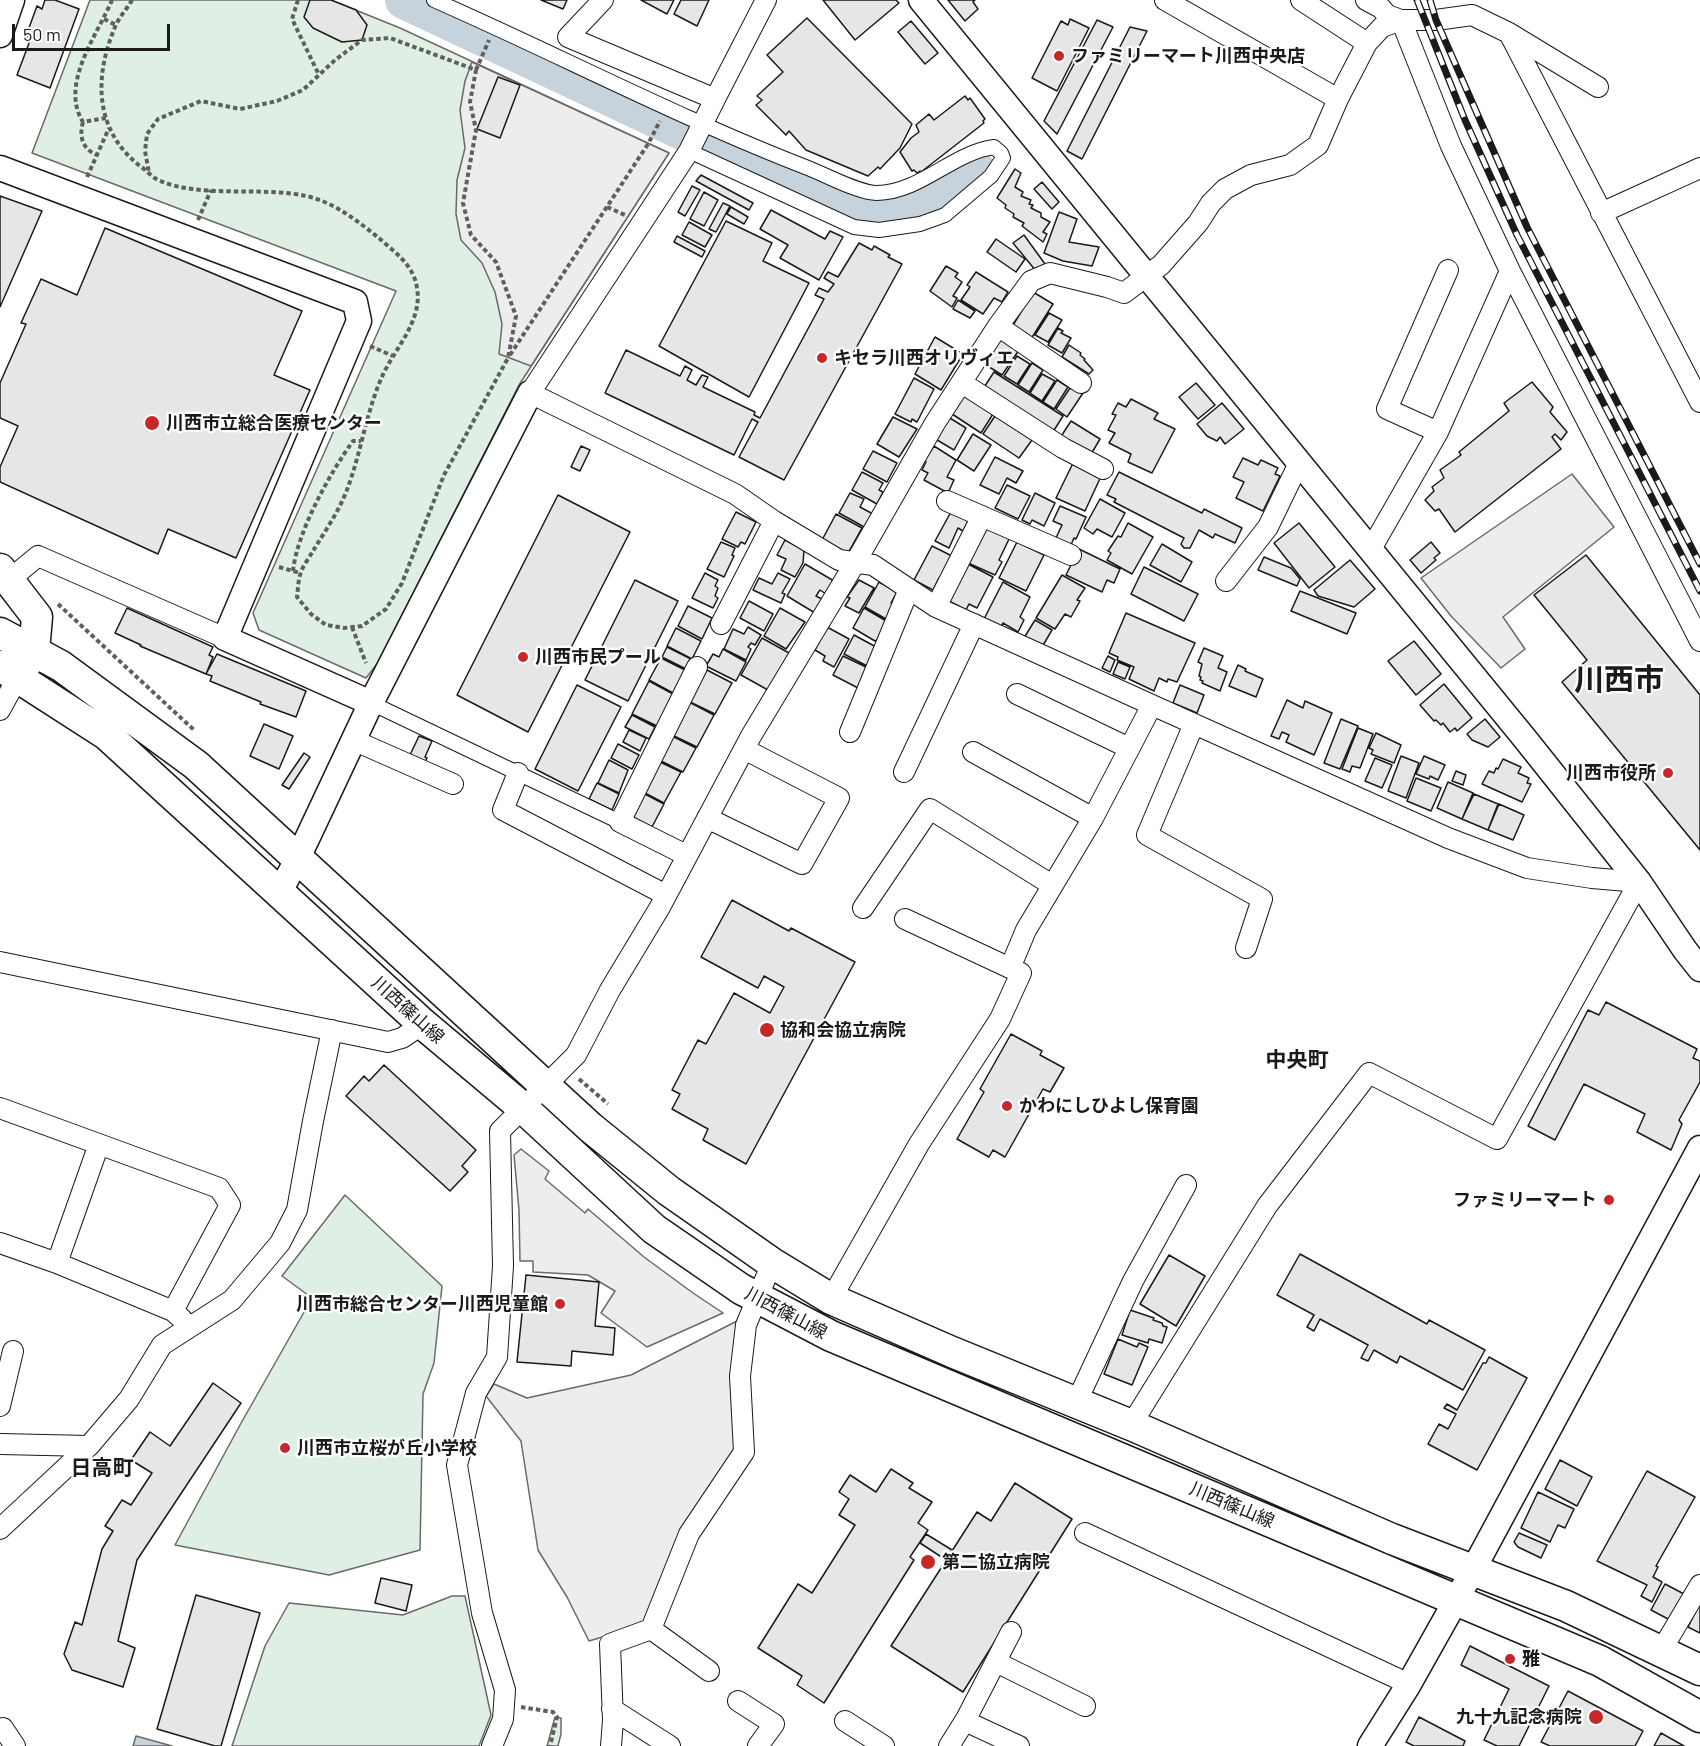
<!DOCTYPE html>
<meta charset="utf-8">
<style>
body{margin:0}
#map{position:relative;width:1700px;height:1746px;overflow:hidden;background:#fff;font-family:Barlow,sans-serif}
canvas{display:block}
.scale{position:absolute;left:12px;top:24px;width:158px;height:27px;box-sizing:border-box;border:3px solid #1a1a1a;border-top:0;padding-left:8px;font-size:18px;line-height:21px;white-space:nowrap;color:#1a1a1a;-webkit-text-stroke:4px #fff;paint-order:stroke}
</style>
<div id="map">
<canvas width="1700" height="1746"></canvas>
<div class="scale">50 m</div>
</div>
<script>
const ctx = document.querySelector('canvas').getContext('2d');
ctx.lineJoin = 'round';
function fill(path, color) {
  ctx.fillStyle = color;
  ctx.fill(path, 'evenodd');
}
function stroke(path, color, width, dash) {
  ctx.strokeStyle = color;
  ctx.lineWidth = width;
  ctx.lineCap = dash ? 'butt' : 'round';
  ctx.setLineDash(dash || []);
  ctx.stroke(path);
}
function drawText(font, color, halo, rows, align = 'center') {
  ctx.font = font + ' Barlow,"Noto Sans JP",sans-serif';
  ctx.lineWidth = 4.5;
  ctx.setLineDash([]);
  ctx.textBaseline = 'middle';
  ctx.strokeStyle = halo;
  ctx.fillStyle = color;
  for (const [text, x, y, turn = 0] of rows) {
    ctx.save();
    ctx.translate(x, y);
    ctx.rotate((+turn || 0) * Math.PI / 180);
    ctx.textAlign = isNaN(turn) ? turn : align;
    if (halo) ctx.strokeText(text, 0, 0);
    ctx.fillText(text, 0, 0);
    ctx.restore();
  }
}
const green = new Path2D(`
 M90,0h241l69,28 269,125 -150,232 -142,279 -11,14 -107,-48 -6,-17 143,-322 -364,-138z
 M345,1195l97,91 -8,77 -11,31 -3,156 -91,25 -154,-30 65,-120 72,-127 -30,-22z
 M452,1596h13l26,119 -12,31h-247l33,-100 24,-43 114,12z
 M555,1717l6,1v16l-3,12h-11z`);
fill(green, '#e0efe3');
stroke(green, '#6a6a6a', 1.5);
const parking = new Path2D(`
 M472,62l197,91 -138,213 -32,-12 3,-30 -7,-32 -13,-29 -21,-23 -5,-26 1,-34 8,-32 -5,-38 5,-29z
 M1572,474l42,53 -111,90 22,32 -24,19 -50,-52 -30,-38z
 M521,1149l28,22 -4,8 40,34 3,-4 56,48 49,36 30,20 -76,34 -46,-34 14,-22 -27,-16 -55,-3v-11h-13l-1,-51 -5,-55z
 M739,1320l-3,133 -93,172 -54,16 -22,-44 -29,-47 -17,-109 -35,-45 8,-12 33,14 104,-23z`);
fill(parking, '#ededed');
stroke(parking, '#6a6a6a', 1.5);
const water = new Path2D(`
 M136,1736l36,10h-39z`);
fill(water, '#c6d2dc');
stroke(water, '#6a6a6a', 1.5);
stroke(new Path2D(`
 M404,0l382,180 82,33 48,-7 60,-37`), '#c6d2dc', 38);
const building = new Path2D(`
 M45,0h10l24,9 -29,79 -33,-13 14,-37 -5,-2 11,-30 5,3z
 M310,0h21l25,10 11,15 -5,15 -20,2 -29,-14 -9,-11z
 M541,0h26l-4,9z
 M641,0h33l-7,14z
 M681,0h28l-12,26 -23,-12z
 M823,0h73l3,3 -44,37z
 M948,0h27l-2,2 5,7 -13,12z
 M807,18l105,106 -12,24 -20,21 -2,-2 -10,9 -62,-26 -17,-19 -3,4 -30,-30 6,-5 -5,-4 26,-24 -16,-17z
 M1070,19l19,9 -32,63 -25,-13 29,-57 7,4z
 M1097,20l16,7 -56,107 -13,-13z
 M911,21l27,32 -13,11 -27,-32z
 M1130,27l17,4 -65,128 -15,-8z
 M498,77l22,8 -20,53 -23,-9z
 M965,96l3,4 2,-2 15,21 -2,2 1,2 -63,49 -1,-1 -3,2 -3,-3 -2,1 -12,-19 11,-14 8,-6 -3,-7 13,-11 5,6z
 M1015,169l6,4 -6,14 8,5 -2,4 10,4 -2,4 4,1 -2,3 10,5v4l9,5 -7,10 4,2 -4,8 -21,-16 2,-3 -11,-6 1,-3 -9,-6 1,-3 -9,-7z
 M701,175l52,28 -4,7 -53,-29z
 M1042,182l17,20 -7,7 -18,-20z
 M692,186l8,4 -15,26 -7,-4z
 M704,192l14,8 -14,26 -14,-7z
 M0,196l42,15 -42,96z
 M723,203l7,3 -14,26 -7,-3z
 M731,207l17,10 -4,7 -17,-10z
 M771,210l54,29 5,-8 13,6 -24,43 -39,-22 8,-13 -28,-16z
 M1059,212l18,7 -8,23 30,5 -7,19 -29,-5 -19,-8z
 M726,221l46,22 -9,18 46,22 -60,114 -90,-51z
 M689,222l23,13 -7,12 -23,-12z
 M105,228l197,83 -28,64 36,15 -74,168 -68,-29 -10,25 -158,-72v-15l18,-41 -18,-8v-35l26,-59 -5,-1 20,-44 36,16z
 M1024,235l21,29 -9,7 -23,-28z
 M677,236l28,15 -3,6 -28,-15z
 M996,239l29,20 -9,13 -29,-20z
 M859,243l13,7 2,-4 16,9 -2,2 14,7 -118,216 -45,-23 19,-35 -6,-3 -18,36 -129,-62 21,-43 54,26 5,-10 7,4 -5,10 9,5 6,-10 6,2 -5,10 52,25 -1,3 6,3 64,-119 -9,-4 4,-7 9,4 6,-8 -10,-6 4,-6 10,5z
 M946,266l12,7 -3,4 7,5 -9,14 4,2 -5,9 -22,-16z
 M976,272l32,20 -6,10 -8,-4 -11,16 -22,-14 9,-13 -3,-2z
 M1033,292l20,12 -22,35 -19,-12z
 M958,300l17,11 -5,7 -17,-9z
 M1049,313l13,7 -14,22 -13,-7z
 M1058,328l5,3 -2,2 10,5 -9,15 -14,-8z
 M935,337l28,17 -22,36 -26,-16z
 M1000,338l19,12 -17,25 -19,-12z
 M1069,345l12,8 -1,2 5,4 -1,1 9,10 -4,4 -27,-17z
 M1017,356l13,8 -13,20 -13,-8z
 M1032,363l11,7 -14,22 -11,-7z
 M994,372l69,44 -12,19 -68,-46z
 M1042,374l13,7 -13,20 -12,-8z
 M914,378l20,11 -17,33 -5,-3 -1,3 -16,-8z
 M1057,380l11,7 -14,22 -11,-7z
 M1532,382l21,25 -3,5 17,20 -6,8 -6,-6 -3,3 9,12 -106,83 -16,-23 -4,2 -10,-11 9,-9 -2,-4 12,-9 -4,-8 21,-15 -2,-3 50,-41 -5,-8z
 M1196,383l19,22 -17,14 -19,-22z
 M1074,387l9,6 -16,24 -11,-8 14,-21 2,1z
 M961,394l32,20 -12,19 -32,-21z
 M1131,399l27,14 -4,6 21,10 -23,44 -24,-11 3,-8 -22,-11 6,-10 -7,-3 8,-15 -4,-1 6,-11 8,4z
 M1222,403l22,26 -19,15 -5,-7 -3,4 -10,-5 -10,-12z
 M945,415l21,13 -12,22 -22,-13z
 M995,416l37,24 -13,18 -36,-24z
 M893,417l24,12 -18,28 -22,-13z
 M1071,421l29,18 -10,17 -30,-18z
 M973,434l18,11 -17,26 -17,-11z
 M581,446l9,4 -10,21 -9,-4z
 M934,446l22,14 -9,17 7,3 -6,13 -24,-13 4,-7 -6,-3 4,-8 -2,-1z
 M873,451l24,12 -10,19 -24,-13z
 M995,457l28,14 -7,12 -9,-5 -8,16 -19,-9z
 M1243,458l15,7 3,-5 17,8 -3,6 5,2 -17,35 -27,-13 8,-16 -11,-5z
 M1075,459l28,13 -18,39 -29,-13z
 M862,472l21,11 -4,7 4,2 -6,12 -25,-14z
 M1119,472l83,41 2,-4 38,19 -7,15 -20,-9 -2,4 -14,-8 -9,18h-6l-3,-4 3,-6 -70,-36 2,-3 -9,-4z
 M1007,485l23,11 -12,23 -23,-11z
 M850,493l14,6 -4,8 13,7 -7,14 -27,-15z
 M1035,493l20,10 -11,23 -12,-6 -2,4 -8,-4z
 M558,495l72,37 -102,200 -71,-37z
 M1100,499l25,14 -13,24 -15,-8 -4,5 -9,-6z
 M1060,506l26,11 -10,22 -2,-1 -4,9 -15,-7 7,-15 -9,-4z
 M952,510l17,9 -6,12 -5,-3 -9,20 -14,-7z
 M736,512l20,10 -11,22 -4,-2 -3,5 -16,-8z
 M836,514l26,14 -14,25 -26,-13z
 M1128,523l25,14 -21,37 -25,-14 4,-7 -3,-2 10,-15 3,1z
 M1299,523l36,44 -26,21 -35,-45z
 M987,526l23,11 -11,23 3,2 -7,13 -27,-12z
 M785,540l19,10 -1,13 -8,14 -14,-7 5,-11 -9,-4z
 M721,542l14,6 -3,7 2,1 -10,21 -17,-8z
 M1017,542l27,13 -18,36 -27,-13z
 M1431,542l9,11 -6,5 2,2 -15,13 -11,-13z
 M1162,544l30,18 -11,20 -31,-17z
 M932,546l22,11 -12,23 -3,-2 -6,12 -19,-10z
 M1079,549l41,20 -6,14 -7,-3 -5,12 -36,-17z
 M1586,555l114,140v155l-138,-168 25,-22 -53,-65z
 M1264,557l27,11 9,11 -3,7 -39,-16z
 M1350,560l25,29 -21,18 -36,-11 -4,-6z
 M966,563l27,14 -16,31 -8,-4 -3,6 -19,-10z
 M805,564l29,17 -8,13 -6,-4 -4,6 6,3 -7,14 -28,-17z
 M1144,567l54,27 -14,27 -53,-27z
 M705,573l13,7 -3,6 3,2 -3,8 3,2 -5,10 -21,-10z
 M778,573l12,6 -8,14 3,1 -4,9 -28,-13 6,-12 13,6z
 M1062,575l23,13 -8,12 3,1 -9,16 -6,-3 -10,15 -19,-11z
 M635,580l43,21 -50,100 -43,-21z
 M859,580l15,8 -15,25 -14,-7 5,-8 -3,-1z
 M879,582l18,10 -6,11 3,3 -8,13 -21,-12z
 M1003,582l27,15 -10,20 4,3 -6,12 -15,-9 -2,4 -17,-8z
 M1300,591l56,22 -9,21 -56,-23z
 M749,601l24,13 -9,17 -24,-13z
 M688,606l24,12 -10,21 -24,-13z
 M127,608l86,39 -4,8 4,2 -7,17 -66,-28 1,-1 -26,-12z
 M780,608l25,14 -19,27 -22,-13z
 M864,608l24,14 -11,18 -2,1 -22,-13z
 M1126,613l69,30 -18,39 -9,-3 -1,3 -8,-4 -5,13 -25,-12 5,-12 -17,-7 1,-3 -9,-4z
 M1035,620l17,10 -10,17 -18,-9z
 M748,627l13,8 -6,10 -4,-2 -3,4 3,2 -5,11 -22,-11 9,-20 11,5z
 M827,627l22,12 -15,28 -11,-6 2,-5 -10,-6z
 M676,628l25,13 -9,18 -25,-13z
 M854,635l24,13 -9,19 -25,-13z
 M762,638l27,15 -21,37 -27,-15z
 M1414,641l27,33 -25,21 -28,-34z
 M667,647l24,12 -5,10 -24,-12z
 M1204,648l19,8 -5,12 9,4 -7,19 -18,-8 1,-2 -3,-1 1,-3 -2,-1 3,-12 -4,-2z
 M723,649l23,13 -10,19 -30,-15 7,-12 6,3z
 M217,654l89,37 -10,26 -36,-13 1,-2 -51,-21 2,-5 -6,-2z
 M843,656l25,12 -10,20 -25,-13z
 M1108,656l7,4 -5,12 -8,-4z
 M661,658l24,12 -12,23 -24,-13z
 M1118,662l12,5 -5,12 -12,-5z
 M1238,665l8,4 -1,2 18,8 -7,18 -27,-11z
 M707,670l25,13 -17,31 -25,-12z
 M649,681l24,13 -16,32 -25,-12z
 M1444,684l28,34 -15,13 -2,-3 -5,4 -7,-9 -2,2 -5,-5 -2,1 -14,-16z
 M577,685l44,22 -43,84 -43,-22z
 M1180,685l24,10 -7,18 -24,-10z
 M1287,700l16,8 2,-7 27,12 -18,42 -28,-13 3,-7 -7,-3 -3,7 -8,-3z
 M689,702l25,13 -17,32 -25,-12z
 M632,715l23,12 -6,12 -24,-12z
 M1341,719l17,7 -18,43 -16,-6z
 M1485,719l15,18 -12,10 -16,-7 -5,-6z
 M264,724l29,12 -14,33 -29,-13z
 M1358,728l15,6 -13,34 -8,-2 -2,6 -8,-3z
 M629,730l17,8 -6,13 -17,-9z
 M1376,733l25,12 -7,18 -23,-9 2,-4 -4,-2z
 M670,735l26,13 -13,24 -26,-13z
 M419,736l13,5 -7,16 2,1 -2,4 -15,-7z
 M618,744l21,11 -7,14 -21,-11z
 M304,753l6,4 -21,32 -7,-4z
 M1401,756l18,7 -13,35 -18,-7z
 M1424,756l21,9 -7,15 -8,-4 -1,3 -13,-5z
 M1375,758l17,7 -10,23 -17,-7z
 M1503,759l18,8 -3,6 11,5 -2,5 4,1 -9,18 -40,-18 7,-13 5,2 2,-5 2,1z
 M609,760l19,10 -9,23 -21,-10z
 M660,762l21,10 -17,31 -21,-11z
 M1456,771l10,4 -3,10 -11,-4z
 M1416,778l25,10 -10,23 -24,-10z
 M1448,782l25,11 -11,26 -25,-11z
 M597,783l22,11 -7,16 -23,-11z
 M643,793l21,11 -12,23 -21,-11z
 M1474,794l24,10 -10,26 -26,-11z
 M1499,804l25,11 -11,25 -25,-10z
 M732,900l57,31 2,-3 64,34 -109,202 -43,-24 5,-11 -36,-20 8,-15 -8,-4 26,-50 8,4 28,-51 36,20 14,-26 -20,-11 -6,12 -57,-31z
 M1606,1002l91,47 -4,9 7,3v21l-21,38 3,4 -11,26 -34,-18 8,-18 -61,-30 -29,56 -27,-14 60,-116 11,5z
 M1011,1034l31,17 -2,4 24,13 -14,24 -7,-3 -38,68 -12,-7 -4,7 -32,-18 27,-47 -4,-3z
 M384,1065l92,85 -14,16 6,6 -18,19 -104,-95 18,-20 5,5z
 M1300,1254l127,70 2,-4 56,30 -22,40 -63,-34 -3,7 -23,-13 -6,11 -7,-3 7,-13 -48,-26 -6,12 -7,-4 7,-12 -37,-20z
 M1169,1255l36,21 -29,50 -36,-22z
 M526,1275l73,7 -4,44 20,2 -2,27 -41,-4 -1,15 -54,-4z
 M1130,1310l24,8 -1,2 9,3 1,3 4,1 -5,16 -13,-4 -1,4 -26,-8z
 M1118,1339l19,8 2,-4 9,4 -16,38 -28,-11z
 M1489,1357l38,21 -50,92 -49,-26 11,-20 9,5 8,-15 -12,-6 3,-4 10,6 26,-47h3z
 M213,1383l28,20 -104,157 -19,81 17,7 -12,39 -51,-17 -8,-16 11,-32 7,3 20,-76 11,-18 -8,-5 17,-26 9,5 21,-32 -21,-13 19,-28 20,14z
 M1560,1460l32,17 -15,29 -32,-17z
 M891,1469l22,14 -4,5 23,14 -14,21 10,7 -18,27 4,3 -90,143 -27,-18 5,-9 -44,-28 40,-64 14,9 43,-68 -16,-10 10,-16 -10,-7 11,-17 26,17z
 M1647,1471l48,26 -39,69 2,1 -5,10 9,5 -10,20 -11,-6 6,-11 -50,-24z
 M1015,1483l57,36 -109,173 -72,-46 86,-134 14,9z
 M1538,1492l36,17 -9,19 -7,-3 -8,17 -29,-14z
 M1519,1533l28,12 -6,13 -23,-11 -4,-5z
 M926,1534l26,16 -6,10 -26,-17z
 M381,1578l31,7 -6,26 -31,-8z
 M1665,1584l19,10 -14,26 -19,-10z
 M196,1595l64,18 -39,133h-6l-58,-17z
 M1700,1603v30l-12,-6z
 M1470,1646l79,40 -30,60h-22l-13,-6 25,-51 -48,-24z
 M1568,1691l75,40 -8,15h-85l-9,-4z
 M1419,1717l46,24 -2,5h-49l-8,-4z
 M1661,1733l23,13h-30z`);
fill(building, '#e6e6e6');
stroke(building, '#1a1a1a', 1.5);
const pedestrian = new Path2D(`
 M434,0c125,55 247,119 374,168 18,7 51,25 69,25 44,-1 75,-40 117,-46l7,6 2,5 -12,18 -46,39 -25,9 -41,6 -25,-3 -165,-76
 M371,703l249,119`);
const minor = new Path2D(`
 M603,0l-35,37 147,62 -26,52 -159,242 205,101 39,27 65,39 34,5 63,42 216,98
 M1165,0l173,99
 M1301,0l66,43
 M1366,0l15,8 6,7 14,5h35l36,-5 37,18 89,54
 M1401,20l50,126 59,125 190,370
 M1509,33l191,369
 M715,99l51,-99
 M1601,213l99,-45
 M998,326l83,57
 M962,383l101,65 40,21
 M1438,432l-51,-23 61,-139
 M947,501l124,54
 M1371,549l67,-117 72,-161
 M9,580l29,-24 187,82
 M1226,581l42,-54 31,-64
 M936,607l46,-91
 M721,624l53,-103
 M1017,694l112,54
 M0,710l18,-33
 M1194,724l-47,111 115,64 -16,49
 M850,732l59,-143
 M353,740l100,44
 M973,752l120,66
 M904,772l70,-148
 M518,773l-15,37 163,85
 M707,818l95,46 37,-66 -95,-49
 M686,855l-66,-33 77,-155
 M863,908l67,-99 122,76
 M905,919l105,49
 M0,962l388,80 14,-4 21,-14
 M0,1108l219,80 11,17 -57,106
 M0,1243l57,20 116,48 9,8
 M57,1263l42,-119
 M831,1299l88,-155 81,-125 21,-46 -11,-5 16,-38 67,-112 59,-113 296,133 79,30 65,10 47,4 -142,257 -128,-66 -102,133 -136,219
 M1076,1403l57,-122 53,-96
 M0,1406l13,-55
 M0,1444l89,2
 M0,1529l89,-83 40,-47 33,-54 70,-45 48,-57 17,-33 16,-89 19,-91
 M1085,1533l324,151
 M651,1629l58,42
 M1661,1651l39,-66
 M996,1662l89,44
 M738,1701l36,23 -16,22
 M612,1709l58,37
 M845,1721l39,25
 M965,1721l54,25
 M0,1730l3,-2 12,18
 M492,1746l11,-27 2,-29 -23,-77 -25,-148 19,-72 21,-36 6,-91 -3,-135 76,-76 34,-65 50,-83 91,-171 104,-173 80,-140 63,-97 33,-45 19,-8 57,14 17,6 37,-28 37,-42 13,-20 14,-14 26,-14 39,-10 28,-20 20,-46 29,-56 15,-16 19,-7
 M611,1746l2,-26 -3,-76 41,-15 38,-95 55,-82 -4,-76 6,-51 26,-62
 M949,1746l17,-27 45,-87`);
const tertiary = new Path2D(`
 M921,0l605,740 113,142 46,68 15,19
 M0,35l12,-35
 M0,168l355,134 4,19 -134,317 146,65 -73,155 -19,35
 M371,703l159,-310
 M1370,1746l39,-62 64,-114 227,-422`);
const primary = new Path2D(`
 M0,569l37,48 -3,34 -10,16
 M0,633l61,33 135,99 394,362 79,64 103,72 59,36 121,53 179,73 261,114 174,67 134,64
 M0,666l107,69 316,289 100,84 131,121 87,60 90,47 769,325 100,56`);
stroke(pedestrian, '#1a1a1a', 16);
stroke(minor, '#1a1a1a', 22);
stroke(tertiary, '#1a1a1a', 27);
stroke(primary, '#1a1a1a', 33);
stroke(new Path2D(`
 M132,0c-5,9 -13,17 -17,27 -21,50 -21,103 25,139 6,4 12,11 18,14 43,19 102,6 148,16 28,6 53,26 74,43 16,14 34,27 37,49 6,34 -24,62 -36,91 -15,35 -20,73 -33,108 -8,23 -23,44 -35,64 -4,7 -11,16 -13,24 -2,7 -2,15 -3,22l14,17 15,11 18,3 18,-2 24,-17 16,-26 42,-108 64,-117 8,-42 -20,-54 -25,-27 -8,-32 13,-73 -6,-28 6,-32 -86,-32 -28,2 -27,20 -32,30 -26,11 -37,8 -39,-8 -43,18 -11,15 -2,17 4,22
 M298,0l-6,19 27,56
 M104,19l12,6
 M476,70l13,-30
 M106,118l-23,4c-24,-38 15,-88 29,-122
 M83,122c-4,14 -1,27 14,33
 M87,177l22,-49
 M607,207l18,8
 M198,220l13,-30
 M370,346l23,10
 M510,355l138,-211 12,-23
 M279,567l21,6
 M293,571c4,-39 37,-98 60,-130h8
 M58,604l136,126
 M352,627l14,36
 M579,1079l29,25
 M521,1707l32,5 4,5 -7,29`), '#5f5f5f', 4, [4.5, 3]);
stroke(pedestrian, '#fff', 14);
stroke(minor, '#fff', 20);
stroke(tertiary, '#fff', 24);
stroke(primary, '#fff', 30);
const rail = new Path2D(`
 M1417,0l48,120 52,115 183,356
 M1430,0l6,20 91,207 173,337`);
stroke(rail, '#1a1a1a', 7);
stroke(rail, '#fff', 4.5, [14]);
for (const [x, y, r, color] of [
 [1059,56,6,"#c62828"],
 [822,358,6,"#c62828"],
 [152,423,8,"#c62828"],
 [523,657,6,"#c62828"],
 [1668,773,6,"#c62828"],
 [767,1030,8,"#c62828"],
 [1007,1106,6,"#c62828"],
 [1609,1200,6,"#c62828"],
 [560,1304,6,"#c62828"],
 [285,1448,6,"#c62828"],
 [928,1562,8,"#c62828"],
 [1510,1659,6,"#c62828"],
 [1596,1717,8,"#c62828"]
]) {
  const dot = new Path2D();
  dot.arc(x, y, r, 0, 2 * Math.PI);
  ctx.fillStyle = color;
  ctx.fill(dot);
  stroke(dot, '#fff', 2);
}
drawText('bold 18px', '#1a1a1a', '#fff', [
 ["ファミリーマート川西中央店",1071,56],
 ["キセラ川西オリヴィエ",834,358],
 ["川西市立総合医療センター",166,423],
 ["川西市民プール",535,657],
 ["川西市役所",1656,773,"right"],
 ["協和会協立病院",780,1030],
 ["かわにしひよし保育園",1019,1106],
 ["ファミリーマート",1597,1200,"right"],
 ["川西市総合センター川西児童館",548,1304,"right"],
 ["川西市立桜が丘小学校",297,1448],
 ["第二協立病院",942,1562],
 ["雅",1522,1659],
 ["九十九記念病院",1582,1717,"right"]
], 'left');
drawText('18px', '#1a1a1a', '#fff', [
 ["川西篠山線",408,1010,42],
 ["川西篠山線",786,1313,28],
 ["川西篠山線",1232,1505,23]
]);
drawText('bold 21px', '#1a1a1a', '#fff', [
 ["中央町",1297,1060],
 ["日高町",102,1468]
]);
drawText('bold 30px', '#1a1a1a', '#fff', [
 ["川西市",1619,680]
]);
</script>
